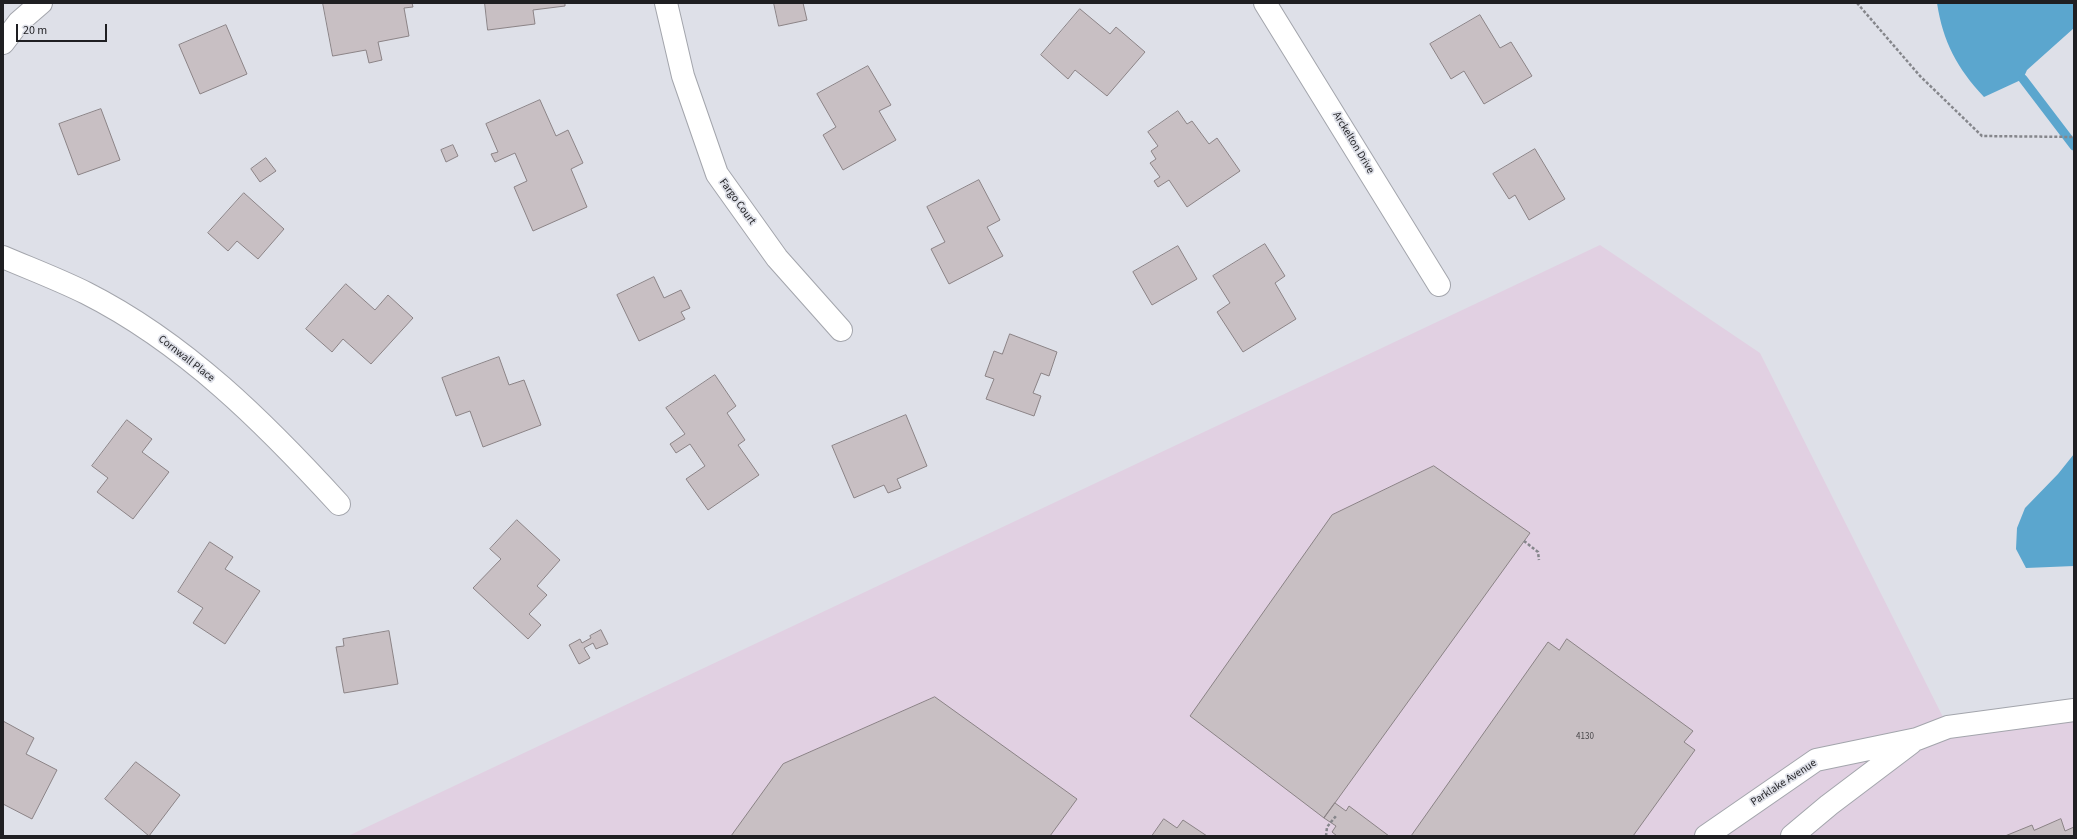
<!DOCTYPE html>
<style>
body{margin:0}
#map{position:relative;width:2077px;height:839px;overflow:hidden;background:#dee0e8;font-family:"Source Sans 3",sans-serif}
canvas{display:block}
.frame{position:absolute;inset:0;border:4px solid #1f1f22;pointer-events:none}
.scale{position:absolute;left:16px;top:24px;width:91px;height:18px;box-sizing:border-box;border:2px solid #1f1f22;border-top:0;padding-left:5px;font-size:12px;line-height:14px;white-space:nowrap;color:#1f1f22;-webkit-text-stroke:3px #dee0e8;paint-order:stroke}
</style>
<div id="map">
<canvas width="2077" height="839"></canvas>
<div class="frame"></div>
<div class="scale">20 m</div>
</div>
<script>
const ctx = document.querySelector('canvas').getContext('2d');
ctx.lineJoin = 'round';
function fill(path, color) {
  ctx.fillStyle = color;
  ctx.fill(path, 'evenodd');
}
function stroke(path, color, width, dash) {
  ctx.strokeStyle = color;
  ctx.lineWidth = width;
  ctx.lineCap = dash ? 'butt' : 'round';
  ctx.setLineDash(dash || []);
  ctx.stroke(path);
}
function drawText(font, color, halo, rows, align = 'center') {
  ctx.font = font + ' "Source Sans 3",sans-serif';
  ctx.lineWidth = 3.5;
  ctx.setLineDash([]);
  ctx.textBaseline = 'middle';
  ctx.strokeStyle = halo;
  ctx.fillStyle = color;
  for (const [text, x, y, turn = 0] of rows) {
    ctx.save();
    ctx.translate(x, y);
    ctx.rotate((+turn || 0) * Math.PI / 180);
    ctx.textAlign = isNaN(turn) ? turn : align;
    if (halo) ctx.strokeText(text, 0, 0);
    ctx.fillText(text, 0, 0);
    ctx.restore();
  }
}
fill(new Path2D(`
 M1600,245l160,108 188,374 126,-17v126h-1726z`), '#e1d0e2');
fill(new Path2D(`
 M1937,3h137v25l-47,42 -4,9 -39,18c-27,-29 -41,-55 -47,-94z
 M2074,454v112l-48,2 -10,-19 1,-21 8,-20 33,-34z`), '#5ba6ce');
stroke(new Path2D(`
 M2023,79l51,67`), '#5ba6ce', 9);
const building = new Path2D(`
 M323,3h89l1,4 -9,1 5,28 -31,6 4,18 -13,3 -3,-13 -33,6z
 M485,3h80v3l-32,4 2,14 -47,6z
 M774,3h29l4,17 -28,6z
 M1080,9l30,25 6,-7 29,25 -38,44 -32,-26 -7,9 -27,-24z
 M1480,15l20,33 11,-6 21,34 -48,28 -20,-33 -13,8 -21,-35z
 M226,25l21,49 -47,20 -21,-49z
 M868,66l23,39 -12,6 17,29 -53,30 -20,-35 13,-8 -19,-33z
 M540,100l16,36 12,-6 15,33 -12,6 16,38 -54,24 -19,-44 13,-6 -12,-28 -20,9 -4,-8 7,-2 -12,-28z
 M101,109l19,51 -42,15 -19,-51z
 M1178,111l9,13 5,-3 17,23 8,-6 23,33 -53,36 -18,-27 -11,7 -4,-6 6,-4 -10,-14 6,-4 -5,-8 7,-5 -10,-14z
 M453,145l5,11 -12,6 -5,-12z
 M1535,149l30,50 -36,21 -14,-25 -6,4 -16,-25z
 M266,158l10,13 -16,11 -9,-13z
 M979,180l21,40 -13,7 16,29 -54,28 -18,-35 14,-7 -18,-35z
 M244,193l40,36 -26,30 -21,-18 -9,10 -20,-18z
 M1265,244l20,32 -10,7 21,36 -53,33 -26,-40 13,-9 -17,-27z
 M1178,246l19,33 -45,26 -19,-33z
 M654,277l10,21 17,-8 9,18 -9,4 4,7 -46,22 -22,-46z
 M346,284l29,26 13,-15 25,23 -42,46 -28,-25 -11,13 -26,-23z
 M1010,334l47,18 -8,24 -8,-3 -8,20 8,3 -7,20 -48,-17 8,-20 -9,-3 9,-25 8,3z
 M499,357l10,28 15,-5 17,45 -58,22 -13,-36 -14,5 -14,-38z
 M715,375l21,31 -9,7 18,27 -7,5 21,30 -51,35 -22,-31 19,-13 -15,-22 -14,9 -6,-9 15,-10 -19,-26z
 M906,415l21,51 -30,13 4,9 -13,5 -4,-8 -30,13 -22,-52z
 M127,420l25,19 -10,13 27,20 -36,47 -36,-27 11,-14 -16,-12z
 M1434,466l96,67 -206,285 -134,-102 142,-201z
 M517,520l43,40 -23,26 10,9 -18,19 12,11 -13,14 -55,-51 28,-29 -11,-10z
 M210,542l23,15 -8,12 35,22 -35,53 -32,-21 10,-15 -25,-16z
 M601,630l7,14 -12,5 -3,-6 -9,5 6,10 -11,6 -10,-19 11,-6 2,4 9,-5 -1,-2z
 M389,631l9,53 -54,9 -8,-46 8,-1 -1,-7z
 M1567,639l126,92 -9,11 11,8 -62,86h-222l137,-194 11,8z
 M935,697l142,102 -27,37h-319l52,-72z
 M3,721l31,17 -8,16 31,16 -25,49 -29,-15z
 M136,762l44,33 -31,41 -44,-37z
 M1335,803l11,8 3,-5 40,30h-52l-5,-4 4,-6 -12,-8z
 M1164,819l13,9 6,-8 24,16h-55z
 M2061,819l4,12 9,-4v9h-69l27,-11 2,5z`);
fill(building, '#c8bfc3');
stroke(building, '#8b8386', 1);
const minor = new Path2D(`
 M666,3l17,73 34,98 60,84 64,72
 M1265,3l174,282
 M3,43l16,-21 22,-19
 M3,257c28,12 57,23 83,36 99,50 179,130 253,211
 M1706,836l110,-76 101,-21 31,-12 126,-17
 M1792,836l37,-31 82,-62`);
stroke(minor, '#a3a5ac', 24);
stroke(new Path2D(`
 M1857,3l63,73 62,60 92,1
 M1524,541l14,11 1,8
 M1326,836l1,-9 9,-11`), '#85868b', 2.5, [3, 2]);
stroke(minor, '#fff', 22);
drawText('9px', '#49474a', null, [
 ["4130",1585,737]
]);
drawText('11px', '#1f1f22', '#dee0e8', [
 ["Arckelton Drive",1353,143,59],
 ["Fargo Court",737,202,54],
 ["Cornwall Place",186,359,38],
 ["Parklake Avenue",1784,783,-33]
]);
</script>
